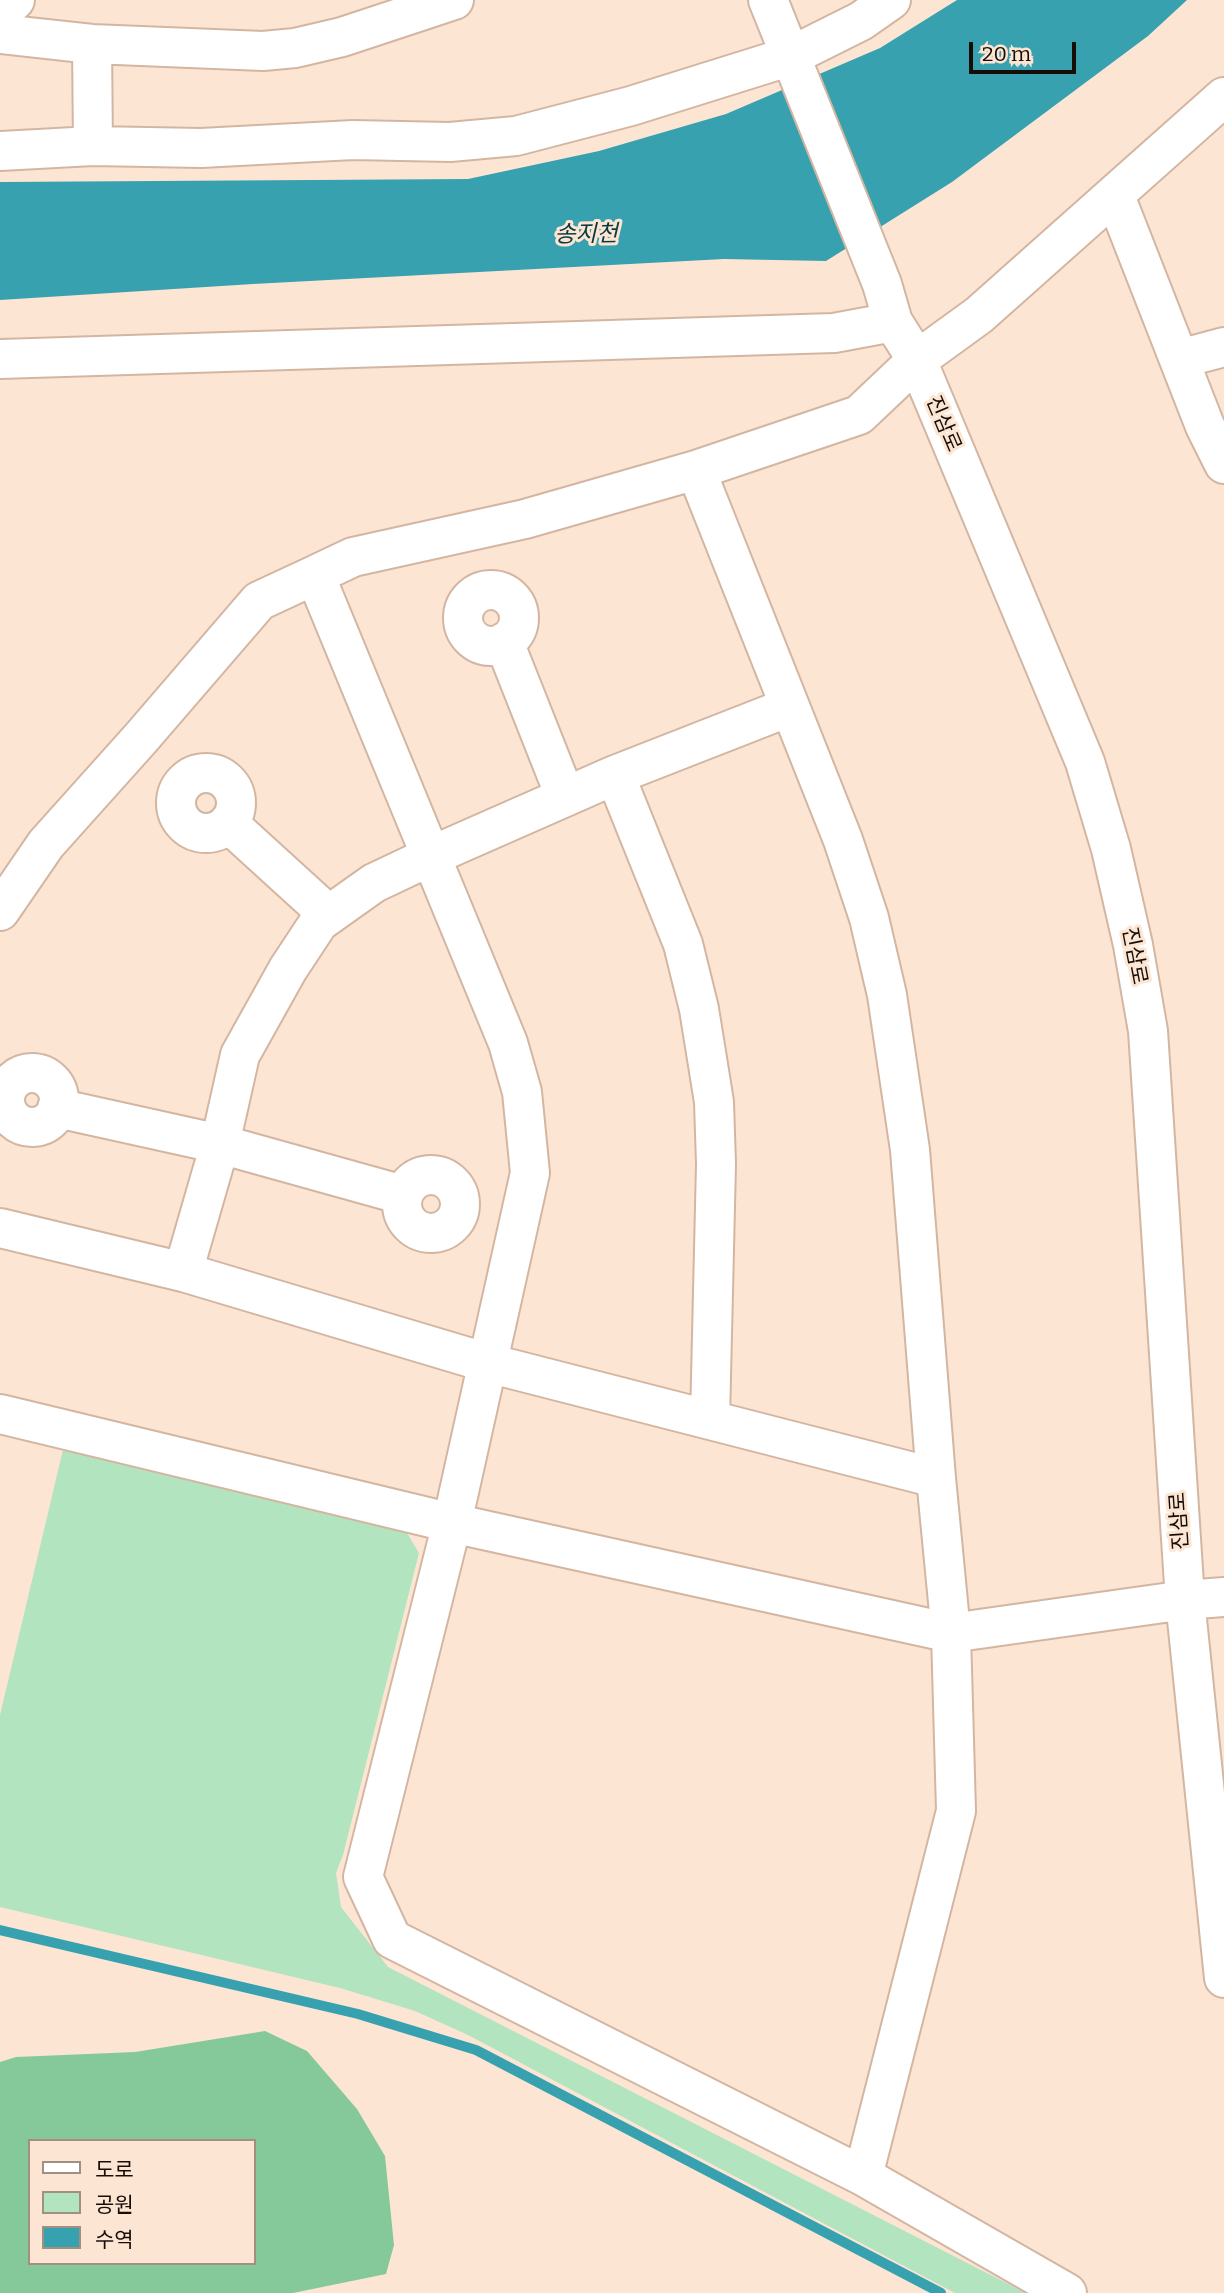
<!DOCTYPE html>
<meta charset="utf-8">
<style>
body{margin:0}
#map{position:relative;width:1224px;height:2293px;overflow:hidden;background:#fde5d4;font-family:Bitter,"Noto Sans KR",serif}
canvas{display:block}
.legend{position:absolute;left:28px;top:2139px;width:228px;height:126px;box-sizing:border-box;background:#fde5d4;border:2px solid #a18f82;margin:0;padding:9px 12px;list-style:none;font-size:21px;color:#170d07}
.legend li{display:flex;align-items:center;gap:14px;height:35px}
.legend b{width:35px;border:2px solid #a18f82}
.scale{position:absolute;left:969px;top:42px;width:107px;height:32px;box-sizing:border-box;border:4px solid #170d07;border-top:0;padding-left:9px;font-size:21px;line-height:24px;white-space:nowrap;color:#170d07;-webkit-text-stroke:5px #fde5d4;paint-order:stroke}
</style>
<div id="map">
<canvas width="1224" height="2293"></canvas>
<ul class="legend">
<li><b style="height:9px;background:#fff"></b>도로</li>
<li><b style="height:19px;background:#b2e4c0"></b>공원</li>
<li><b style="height:19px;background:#38a1af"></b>수역</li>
</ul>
<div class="scale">20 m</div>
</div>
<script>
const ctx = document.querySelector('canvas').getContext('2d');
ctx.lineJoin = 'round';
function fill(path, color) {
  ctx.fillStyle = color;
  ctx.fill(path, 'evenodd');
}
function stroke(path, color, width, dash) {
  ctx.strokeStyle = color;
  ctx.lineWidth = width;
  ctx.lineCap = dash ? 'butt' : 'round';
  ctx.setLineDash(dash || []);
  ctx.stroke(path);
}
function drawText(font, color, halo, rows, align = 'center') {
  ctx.font = font + ' Bitter,"Noto Sans KR",serif';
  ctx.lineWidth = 6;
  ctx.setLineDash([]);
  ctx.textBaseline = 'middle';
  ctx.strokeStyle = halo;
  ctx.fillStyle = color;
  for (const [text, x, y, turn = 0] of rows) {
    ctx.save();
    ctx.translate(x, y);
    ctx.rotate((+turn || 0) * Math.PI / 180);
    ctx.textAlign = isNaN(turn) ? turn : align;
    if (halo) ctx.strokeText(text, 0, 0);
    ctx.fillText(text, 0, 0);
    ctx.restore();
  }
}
fill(new Path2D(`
 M66,1437l338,91 15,25 -76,302 -7,18 5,34 47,60 638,326h-71l-487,-258 -53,-24 -75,-23 -340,-81v-192z`), '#b2e4c0');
fill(new Path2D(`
 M265,2031l42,20 50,58 28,47 9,89 -8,29 -93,19h-293v-231l16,-5 119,-5zM30,2141h224v122h-224z`), '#85c99b');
fill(new Path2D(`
 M957,0h230l-39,36 -196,146 -126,79 -102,-2 -471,25 -253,16v-118l468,-3 131,-28 127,-37 154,-66z`), '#38a1af');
stroke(new Path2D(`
 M0,1930l358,84 118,36 465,243`), '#38a1af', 10);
const minor = new Path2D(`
 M768,0l114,284 11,38 24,38 168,402 26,87 22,96 15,86 37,569 39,378
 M0,19l6,-11 9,-8
 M0,34l92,10 171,7 32,-3 47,-11 112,-37
 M92,44l1,102
 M0,151l93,-5 108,2 152,-8 97,2 66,-6 115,-30 160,-50 70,-35 30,-21
 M1115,196l90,230 19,38
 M0,359l834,-26 59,-11
 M1179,359l45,-12
 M696,470l163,-55 58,-55 62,-45 245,-218
 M463 618a28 28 0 1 1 56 0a28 28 0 1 1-56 0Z
 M504,642l61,154
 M789,707l-174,68 -184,81 -57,27 -55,39 -31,47 -48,86 -20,89 -37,128 305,91 448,115
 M176 803a30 30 0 1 1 60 0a30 30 0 1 1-60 0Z
 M615,775l68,169 16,65 15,93 2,62 -6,256
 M228,823l101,92
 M0,911l46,-67 95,-106 118,-137 56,-26
 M5 1100a27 27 0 1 1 54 0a27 27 0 1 1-54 0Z
 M57,1108l163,36 183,51
 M402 1204a29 29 0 1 1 58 0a29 29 0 1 1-58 0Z
 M0,1228l183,44
 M0,1414l452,109 499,110 234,-33 39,-3
 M863,2176l93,-365 -5,-178 -15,-155 -26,-328 -23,-155 -18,-77 -26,-78 -147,-370 -171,49 -172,38 -38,18 193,468 14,49 8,81 -78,350 -89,354 29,62 471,237 204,117`);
stroke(minor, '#d3b6a2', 42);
stroke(minor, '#fff', 38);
drawText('21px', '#170d07', '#fde5d4', [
 ["진삼로",943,424,67],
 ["진삼로",1134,956,79],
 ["진삼로",1180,1521,-94]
]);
drawText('italic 23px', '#093a40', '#fde5d4', [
 ["송지천",586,235,-1]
]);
</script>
